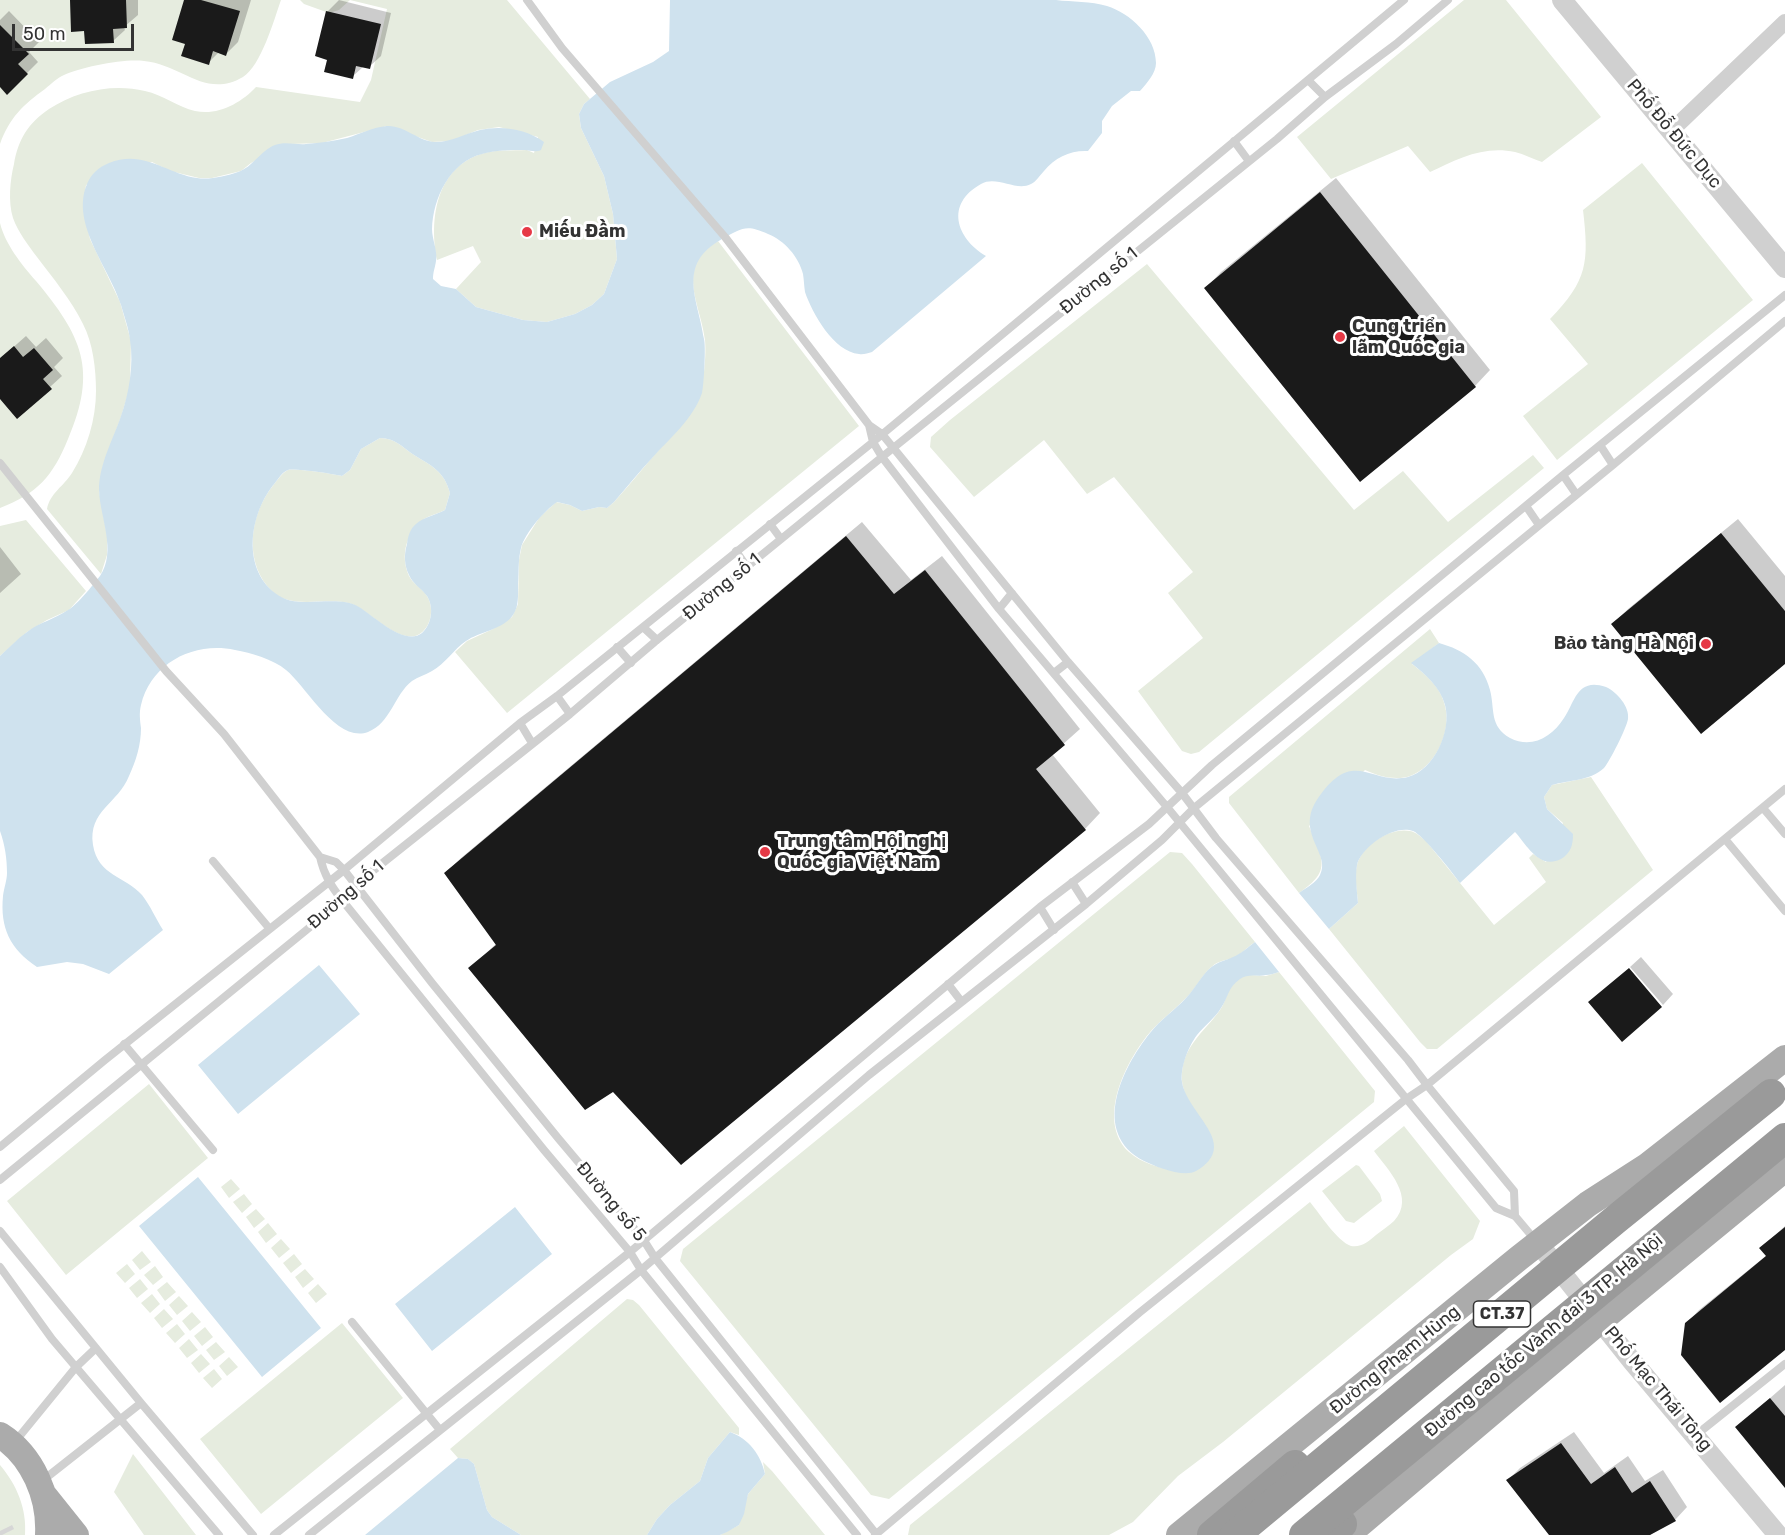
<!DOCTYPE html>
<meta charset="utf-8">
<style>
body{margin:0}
#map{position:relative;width:1785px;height:1535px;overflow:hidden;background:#fff;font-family:Rubik,sans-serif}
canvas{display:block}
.scale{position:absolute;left:12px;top:24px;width:122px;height:27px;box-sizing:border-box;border:3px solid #333;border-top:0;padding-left:8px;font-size:18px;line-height:21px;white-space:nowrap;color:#333;-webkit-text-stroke:4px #fff;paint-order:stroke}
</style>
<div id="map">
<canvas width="1785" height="1535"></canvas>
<div class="scale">50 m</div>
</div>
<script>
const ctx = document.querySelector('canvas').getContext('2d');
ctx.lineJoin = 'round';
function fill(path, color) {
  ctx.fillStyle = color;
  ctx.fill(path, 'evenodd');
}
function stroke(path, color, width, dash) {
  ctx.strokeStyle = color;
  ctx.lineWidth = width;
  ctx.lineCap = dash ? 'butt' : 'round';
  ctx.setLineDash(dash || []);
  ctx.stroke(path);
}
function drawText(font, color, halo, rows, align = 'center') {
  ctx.font = font + ' Rubik,sans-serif';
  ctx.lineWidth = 6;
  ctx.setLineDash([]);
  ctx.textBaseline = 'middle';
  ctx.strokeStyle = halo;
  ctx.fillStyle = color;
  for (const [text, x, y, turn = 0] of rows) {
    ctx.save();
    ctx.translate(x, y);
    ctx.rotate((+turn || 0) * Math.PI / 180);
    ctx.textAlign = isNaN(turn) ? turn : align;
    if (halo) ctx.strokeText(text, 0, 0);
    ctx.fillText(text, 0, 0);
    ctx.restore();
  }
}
fill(new Path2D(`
 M0,0h281c-7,20 -20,66 -38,77 -38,22 -60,-12 -99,-16 -18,-3 -64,6 -80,14 -7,3 -13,9 -19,14 -22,16 -35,28 -45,55z
 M300,0h207l83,99 -6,5 -5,10 2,14 23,48 9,38 2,22 2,23 -13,35 -12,11 -17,9 -28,8 -24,-2 -47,-13 -20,-18 25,-27 -8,-16 -36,14c-8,-40 -1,-92 44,-106 14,-5 31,-3 46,-4l7,3 4,-16 -39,-10 -21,3 -27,11 -19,1 -45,-16 -65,17 -32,1 -39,19 -10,8 -29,7h-13l-29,-7 -18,-9 -66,23 -3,22 7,32 30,63 11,39 -1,46 -9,30 -18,49 -4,25 8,45v19l-6,19 -54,-65c3,-16 17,-23 25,-36 15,-24 24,-54 24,-82 0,-22 -3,-48 -13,-67 -12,-24 -30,-46 -46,-67 -9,-12 -19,-25 -24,-39 -5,-16 -3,-38 1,-54 4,-24 14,-41 35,-55 27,-18 64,-26 96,-18 18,4 33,16 50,20 23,5 46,-8 61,-24l104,15 11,-22 16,-71 -37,-9 -11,10 -10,3 -25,-9z
 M1464,0h42l95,117 -59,45c-9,-3 -18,-8 -27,-10 -31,-7 -58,7 -85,20l-22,-26 -77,33 -34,-42z
 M1642,163l111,137 -196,160 -34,-44 65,-52 -38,-45c38,-39 39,-57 33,-109z
 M0,223c5,21 22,42 36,58 46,55 62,89 32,158 -15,37 -31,55 -68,69z
 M718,241l141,185 -352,287 -52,-61 12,-11 26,-12 19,-12 6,-13 1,-44 3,-15 17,-27 17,-16 14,3 12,6 17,-4 8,1 7,-6c15,-16 28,-33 42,-49 13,-15 28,-28 38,-45 5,-9 8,-25 10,-36 1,-9 2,-22 1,-32 -4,-36 -31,-73 13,-99z
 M1147,264l207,246 49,-39 45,51 85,-67 11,13 -345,284 -8,2 -9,-3 -44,-60 65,-53 -35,-45 25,-21 -79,-95 -27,17 -43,-54 -70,57 -44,-50 1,-10 19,-17z
 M380,438c15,0 22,9 34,17 18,11 30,16 36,38l-5,17c-7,4 -15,5 -21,9 -18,14 -24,36 -15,57 4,8 13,12 18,20 7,11 5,29 -6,37 -17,14 -47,-17 -63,-26 -27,-15 -68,8 -90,-20 -25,-30 -17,-76 7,-104 4,-5 8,-11 13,-13 6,-2 45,4 54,6l8,-6 11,-21z
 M26,520l60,71 -17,19 -22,10 -20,12 -27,24v-130z
 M1430,629l9,14 -27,21c14,11 29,23 33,42 7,26 -10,61 -35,70 -14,5 -32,0 -45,-6l-56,56c13,33 24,44 -10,67l-70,-90v-6z
 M1591,777l62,93 -216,179h-10l-7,-7 -91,-113 29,-26c-1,-12 -4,-27 -1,-38 5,-20 33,-38 53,-34 6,1 11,6 16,10l68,84 52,-43 -17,-24 4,-4 13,8 17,-39 -16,-14 -3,-12 8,-12z
 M1170,852l12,1 10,11 63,78c-6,4 -12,10 -18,14 -7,4 -16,4 -22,8 -12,8 -19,25 -30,35 -11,11 -23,20 -34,32 -24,28 -56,89 -22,121 12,11 31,16 47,19l34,-37c-9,-16 -26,-33 -28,-53 -2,-34 22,-48 38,-71 8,-11 7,-28 23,-34 7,-2 15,0 23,0 4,-1 9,-3 13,-4l96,119 -1,11 -485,397 -18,-4 -191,-234 3,-12z
 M149,1084l59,74 -142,117 -59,-74z
 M1404,1126l76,95 -7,18 -22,16 -228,187 -45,34 -45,46 -24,13h-201l2,-10 400,-323c10,12 27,39 41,44 10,2 18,-5 25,-11 6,-5 13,-9 18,-14 22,-24 -6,-51 -20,-70z
 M1356,1165l3,1 21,28 2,7 -28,22 -8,-2 -24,-30z
 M231,1179l9,10 -11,9 -8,-11z
 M244,1194l8,10 -10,9 -9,-11z
 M256,1209l9,10 -11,9 -8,-11z
 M268,1223l9,11 -11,9 -8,-11z
 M281,1239l9,10 -11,9 -8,-10z
 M142,1251l9,11 -11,8 -8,-10z
 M294,1254l8,10 -11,9 -8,-10z
 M127,1264l8,10 -10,9 -9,-10z
 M155,1266l8,11 -10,8 -9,-10z
 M305,1269l9,10 -11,9 -8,-11z
 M140,1279l8,10 -11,9 -8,-10z
 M167,1282l9,10 -11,9 -8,-11z
 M318,1284l9,10 -11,9 -8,-10z
 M152,1294l8,10 -10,9 -9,-10z
 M179,1296l9,10 -11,9 -8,-10z
 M627,1299l6,1 6,5 100,123v7l-9,-3 -22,26 -8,23 -30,24 -13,14 -10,16h-126l-29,-18 -5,-7 -13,-46 -6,-5 -10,-1 -8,-9z
 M164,1309l9,10 -11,9 -8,-10z
 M192,1312l9,10 -11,9 -8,-10z
 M342,1323l61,75 -142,116 -61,-75z
 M177,1324l8,10 -10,9 -9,-10z
 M205,1327l8,10 -11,9 -8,-10z
 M189,1339l9,11 -11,8 -8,-10z
 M216,1342l9,10 -11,8 -8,-10z
 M201,1354l9,10 -11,9 -8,-10z
 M229,1357l9,10 -11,9 -8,-10z
 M214,1369l8,10 -10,9 -9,-10z
 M133,1454l63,81h-52l-30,-43z
 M763,1462l9,9 53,64h-105l19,-10 9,-31 17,-20z
 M0,1465c17,20 27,44 25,70h-25z`), '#e6ecdf');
fill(new Path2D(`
 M670,0h386c16,2 35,1 51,6 23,7 49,31 49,57 0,10 -9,20 -16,28h-9l-19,15 -10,15v12l-14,18c-17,-1 -33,6 -44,20 -4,4 -8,11 -13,13 -15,8 -34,-9 -50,0 -36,20 -25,54 5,72l-114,96c-4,1 -9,3 -13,2 -25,-2 -47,-41 -54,-62 -1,-6 -1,-12 -2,-18 -4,-17 -19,-34 -35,-40 -22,-10 -26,-6 -46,5 -46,26 -24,59 -18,100 2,7 0,46 -2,54 -9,26 -32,45 -49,64 -14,15 -26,30 -39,45l-7,6 -8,-1 -17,4 -12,-6 -13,-3c-13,9 -32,31 -36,46 -3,12 -2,24 -3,36 0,11 1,22 -5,31 -9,14 -34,17 -47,26 -12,8 -21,23 -34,30 -7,4 -14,6 -20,10 -18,14 -21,42 -44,51 -31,12 -62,-46 -82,-62 -13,-11 -35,-17 -51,-20 -41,-9 -84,13 -94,55 -2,8 -1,15 0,23 0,17 -5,33 -12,48 -11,28 -41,34 -36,69 5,31 32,31 49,50 8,10 14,24 21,35l-54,44 -26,-10 -16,-2 -30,5c-27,-18 -37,-39 -34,-71 1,-8 4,-16 4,-23 0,-14 -2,-28 -7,-42v-175c9,-8 17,-17 27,-24 13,-10 28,-13 41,-22 9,-5 25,-25 32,-34 17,-25 0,-58 -1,-86 0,-26 14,-50 22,-74 8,-23 13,-51 9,-76 -1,-11 -6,-24 -9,-35 -11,-36 -51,-81 -34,-121 4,-10 12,-17 22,-21 34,-14 56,10 88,15 13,2 29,-2 41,-6 15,-5 23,-22 37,-27 10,-4 21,0 31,-1 14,-1 28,-3 41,-6 13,-4 26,-11 40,-12 17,-1 31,15 48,16 17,0 29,-8 45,-12 21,-5 47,-1 64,12l-3,8c-7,3 -10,0 -17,0 -14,0 -29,0 -42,4 -32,8 -49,44 -50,75 0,10 6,23 4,32 -1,7 -3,11 -3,18l8,7 15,3 20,18 47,13 24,2 28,-8 17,-9 12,-11 13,-35 -4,-45 -9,-38 -23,-48 -2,-14 5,-10 26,-22 43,-20 16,-11zM380,438c15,0 22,9 34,17 18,11 30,16 36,38l-5,17c-9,5 -21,7 -29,14 -6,5 -8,12 -9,20 -3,10 -3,21 2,31 4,9 12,13 18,21 7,11 5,28 -5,37 -17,14 -48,-17 -63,-26 -25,-14 -61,5 -84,-14 -34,-26 -25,-81 0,-110 4,-5 7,-11 13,-13 6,-2 45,4 54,6l8,-6 11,-21z
 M1439,643c25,7 44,20 51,47 5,19 -1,36 20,48 22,11 42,-1 54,-20 11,-16 13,-41 42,-31 11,5 24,20 22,32 -1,8 -19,44 -24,49 -14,13 -35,12 -52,17l-8,12 3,12 26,25c0,11 -2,19 -12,25 -22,11 -34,-14 -46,-27l-55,51c-8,-11 -37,-48 -47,-52 -19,-7 -52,16 -56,34 -2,12 0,26 1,38l-29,26 -30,-36c7,-5 18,-11 21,-18 12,-23 -29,-43 1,-81 34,-46 51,-8 87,-17 26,-7 44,-46 37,-72 -5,-18 -19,-30 -34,-42z
 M1255,942l24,30c-4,1 -9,3 -13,3 -9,2 -18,-2 -26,4 -12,8 -12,19 -19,29 -6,10 -17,18 -24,27 -9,12 -17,33 -15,47 3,22 33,46 32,65 0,11 -9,19 -18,24 -12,7 -40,-4 -52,-10 -54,-28 -22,-93 6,-128 11,-14 25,-23 36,-35 10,-10 17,-27 30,-34 5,-3 11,-4 17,-7 8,-3 15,-10 22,-15z
 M319,965l41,49 -122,100 -40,-49z
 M198,1177l123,151 -59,49 -123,-151z
 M515,1207l37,47 -120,97 -37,-47z
 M730,1432c19,7 31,23 35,42l-17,20 -4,20 -5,11 -12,7 -7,3h-73l10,-16 13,-14 30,-24 8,-23z
 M458,1458l10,1 6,5 13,46 5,7 29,18h-156z`), '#cfe2ee');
fill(new Path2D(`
 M71,0h67v15l-14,12 1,3 -12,11 -27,-11z
 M186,0h65l-13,42 -12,12 -7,-2 -11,11 -22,-20z
 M339,0l52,13 -10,43 -12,11 -5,-1 -12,11 -23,-19 -2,-46z
 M9,11l30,31 -10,10 9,10 -31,31 -7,-8v-65z
 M1336,178l154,192 -15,16 -269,-98 15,-16z
 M26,336l10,11 10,-9 17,20 -9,9 8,9 -45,41 -17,-19v-39z
 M1738,519l47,57v86l-172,-38 15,-15z
 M862,522l49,58 31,-24 138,173 -28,25 48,59 -15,16 -471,261 -144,-122 27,-25 -51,-70 15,-15z
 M0,547l21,27 -21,19z
 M1641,957l32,37 -10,11 -33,-38z
 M1785,1226v121l-99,-23 13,-14 68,-55 -6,-7z
 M1785,1385v100l-48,-58z
 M1574,1432l30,41 24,-17 17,25 18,-11 24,37 -12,13 -25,15h-99l-43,-55 12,-12z`), '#0003');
fill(new Path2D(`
 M70,0h56l1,28 -14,1 1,14 -29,1 -1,-13 -13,1z
 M184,0h17l39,11 -14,45 -13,-5 -4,14 -28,-9 4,-12 -13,-4z
 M326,11l55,13 -11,45 -14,-3 -3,13 -29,-7 3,-12 -12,-4z
 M0,25l29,29 -11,10 10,10 -21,21 -7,-8z
 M1320,192l156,195 -116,95 -156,-194z
 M14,346l9,11 11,-9 19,22 -10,9 9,10 -35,30 -17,-20v-41z
 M1721,533l64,78v53l-84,70 -90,-110z
 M846,536l48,58 31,-24 140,175 -29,24 50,61 -405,335 -68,-73 -28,18 -117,-142 28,-23 -52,-72z
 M1629,968l33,39 -40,35 -34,-40z
 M1785,1227v123l-65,53 -39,-48 4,-32 81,-67 -7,-8z
 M1770,1398l15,18v72l-50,-61z
 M1561,1443l30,41 24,-17 17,26 18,-12 26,40 -26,14h-101l-43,-55z`), '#1a1a1a');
stroke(new Path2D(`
 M0,1531l2,4`), '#d6d6d6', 27, [27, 14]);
stroke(new Path2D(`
 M527,0l35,48 163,189 144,188 13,9 186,228 114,131 34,45 192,222 19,25 87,106 1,25
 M1308,80l17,17
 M1234,141l14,19
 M869,425l4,17 9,15 117,152 168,198 329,401 19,8 21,25
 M1600,445l13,20
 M0,463l166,208 58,63 96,123c4,18 11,29 22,43l202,250 86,102 11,18 216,265
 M1563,475l13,19
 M1526,506l13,19
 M770,524l11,15
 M736,551l11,16
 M999,609l13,-16
 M643,627l14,13
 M617,647l14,16
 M1054,673l14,-11
 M557,696l13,18
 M520,723l12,20
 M1763,808l22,26
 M1725,839l60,72
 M320,857l16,5 8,8 88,113 126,155 85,101 12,19 222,277
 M213,861l56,67
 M1072,882l14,22
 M1040,907l14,23
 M948,984l13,17
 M124,1044l89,106
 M0,1147l105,-87 239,-190 176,-147 37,-27 316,-254 531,-442
 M0,1180l315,-257 27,-23 13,-15 215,-171 87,-74 225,-183 395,-318 48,-42 71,-53 52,-44
 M0,1231l141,172 112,132
 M0,1267l52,72 167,196
 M352,1322l88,108
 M1696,1435l89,-71
 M14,1443l62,-76 20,-19
 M42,1481l99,-78
 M274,1535l356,-283 410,-345 109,-83 63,-59 351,-290 222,-180
 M309,1535l332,-265 228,-195 217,-171 76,-64 32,-32 419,-343 172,-144
 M875,1535l264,-222 267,-214 21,-14 358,-296`), '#d0d0d0', 8);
stroke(new Path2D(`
 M1671,131l114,-109`), '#d0d0d0', 16);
stroke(new Path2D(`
 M1562,0l223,268
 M1538,1243l94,118 146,174`), '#d0d0d0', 20);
stroke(new Path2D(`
 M0,1435c33,21 50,62 48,100
 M44,1495l32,40
 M1179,1535l340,-277 69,-54 59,-38 138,-108
 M1347,1535l254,-215 184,-151`), '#ababab', 26);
stroke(new Path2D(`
 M1212,1535l83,-70
 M1329,1535l13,-11`), '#9a9a9a', 30);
stroke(new Path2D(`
 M1235,1535l380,-315 156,-126
 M1304,1535l481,-397`), '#9a9a9a', 30);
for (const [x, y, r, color] of [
 [527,232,6,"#e63946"],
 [1340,337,6,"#e63946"],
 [1706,644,6,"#e63946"],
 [765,852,6,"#e63946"]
]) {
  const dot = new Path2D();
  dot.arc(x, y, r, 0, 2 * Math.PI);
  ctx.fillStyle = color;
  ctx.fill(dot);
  stroke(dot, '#fff', 2);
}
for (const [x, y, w] of [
 [1502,1314,57]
]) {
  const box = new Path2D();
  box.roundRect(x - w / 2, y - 13, w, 26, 4.5);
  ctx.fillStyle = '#fff';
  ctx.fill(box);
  stroke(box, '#333', 1.5);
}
drawText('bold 16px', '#333', null, [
 ["CT.37",1502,1314]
]);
drawText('18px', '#333', '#fff', [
 ["Phố Đỗ Đức Dục",1674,134,50],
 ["Đường số 1",1099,281,-39],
 ["Đường số 1",722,587,-39],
 ["Đường số 1",346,895,-41],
 ["Đường số 5",611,1202,50],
 ["Đường cao tốc Vành đai 3 TP. Hà Nội",1544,1336,-40],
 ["Đường Phạm Hùng",1395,1360,-39],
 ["Phố Mạc Thái Tông",1658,1389,50]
]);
drawText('bold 18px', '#333', '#fff', [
 ["Miếu Đầm",539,232],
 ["Cung triển",1352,327],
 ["lãm Quốc gia",1352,348],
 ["Bảo tàng Hà Nội",1694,644,"right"],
 ["Trung tâm Hội nghị",777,842],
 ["Quốc gia Việt Nam",777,863]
], 'left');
</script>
